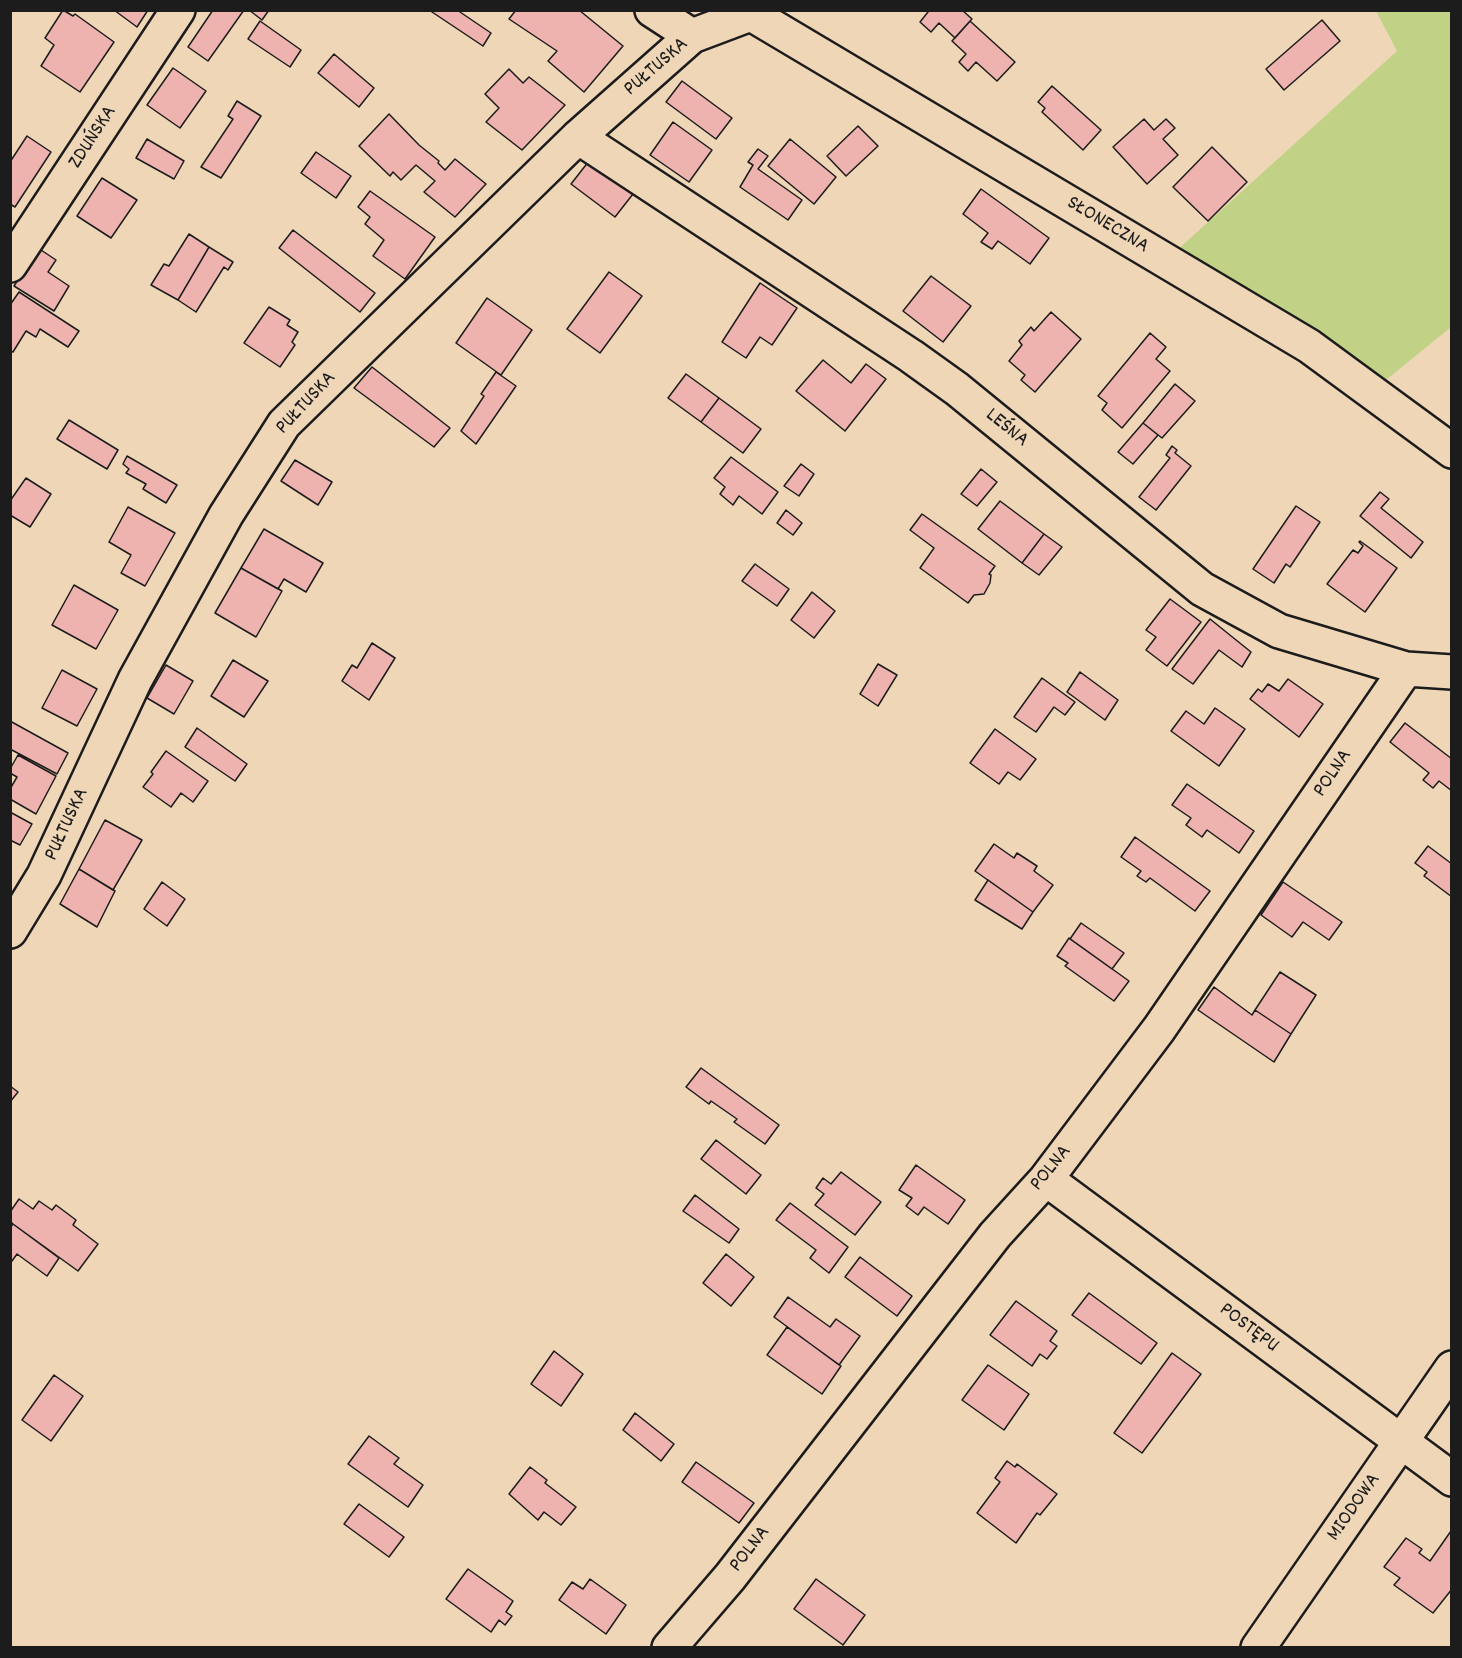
<!DOCTYPE html>
<meta charset="utf-8">
<style>
body{margin:0}
#map{position:relative;width:1462px;height:1658px;overflow:hidden;background:#efd6b7;font-family:Dekko,sans-serif}
canvas{display:block}
.frame{position:absolute;inset:0;border:12px solid #1c1c1c;pointer-events:none}
</style>
<div id="map">
<canvas width="1462" height="1658"></canvas>
<div class="frame"></div>
</div>
<script>
const ctx = document.querySelector('canvas').getContext('2d');
ctx.lineJoin = 'round';
function fill(path, color) {
  ctx.fillStyle = color;
  ctx.fill(path, 'evenodd');
}
function stroke(path, color, width, dash) {
  ctx.strokeStyle = color;
  ctx.lineWidth = width;
  ctx.lineCap = dash ? 'butt' : 'round';
  ctx.setLineDash(dash || []);
  ctx.stroke(path);
}
function drawText(font, color, halo, rows, align = 'center') {
  ctx.font = font + ' Dekko,sans-serif';
  ctx.lineWidth = 4.5;
  ctx.setLineDash([]);
  ctx.textBaseline = 'middle';
  ctx.strokeStyle = halo;
  ctx.fillStyle = color;
  for (const [text, x, y, turn = 0] of rows) {
    ctx.save();
    ctx.translate(x, y);
    ctx.rotate((+turn || 0) * Math.PI / 180);
    ctx.textAlign = isNaN(turn) ? turn : align;
    if (halo) ctx.strokeText(text, 0, 0);
    ctx.fillText(text, 0, 0);
    ctx.restore();
  }
}
fill(new Path2D(`
 M1376,11h75v316l-65,53 -211,-128 222,-201z`), '#c1d185');
const building = new Path2D(`
 M63,10l10,6 2,-2 39,28 -34,50 -39,-26 13,-21 -9,-7z
 M114,10h34l-11,17z
 M213,10h31l-36,51 -20,-14z
 M249,10h20l-7,10z
 M429,10h32l-1,2 31,21 -8,13z
 M516,10h63l44,36 -39,46 -36,-31 9,-10 -48,-32z
 M926,10h36l10,9 -17,19 -16,-15 -8,9 -11,-10 8,-10z
 M1322,20l18,21 -56,49 -18,-21z
 M260,21l41,29 -11,17 -42,-28z
 M970,21l45,41 -18,19 -21,-19 -8,9 -9,-9 7,-8 -14,-13z
 M334,54l40,34 -15,19 -41,-34z
 M173,68l33,23 -26,37 -33,-23z
 M509,69l14,14 6,-6 36,28 -43,45 -36,-28 13,-14 -14,-14z
 M682,81l50,37 -16,21 -50,-37z
 M1052,86l49,44 -18,20 -41,-38 3,-4 -7,-6z
 M237,101l24,15 -40,62 -20,-11 32,-48 -5,-3z
 M389,114l30,31 20,16 -1,2 7,7 10,-11 31,25 -31,33 -31,-25 11,-11 -19,-16 -15,15 -8,-8 -3,4 -31,-30z
 M1144,119l10,11 12,-11 9,9 -12,11 15,16 -31,29 -34,-37z
 M673,122l39,28 -23,32 -39,-27z
 M858,126l20,20 -32,30 -19,-20z
 M27,136l24,16 -36,55 -5,-3v-42z
 M147,139l37,22 -10,18 -38,-21z
 M790,139l46,38 -22,27 -46,-38z
 M1212,147l35,35 -39,39 -35,-34z
 M758,149l10,7 -10,13 44,31 -14,20 -48,-33 13,-22 -5,-3z
 M316,152l35,24 -15,22 -35,-25z
 M589,161l44,33 -18,23 -44,-33z
 M102,178l35,22 -26,38 -34,-22z
 M981,189l68,49 -19,26 -32,-23 -6,8 -11,-7 7,-9 -25,-19z
 M370,191l65,46 -30,42 -32,-23 11,-16 -19,-16 5,-7 -12,-10z
 M293,230l82,63 -15,19 -81,-64z
 M189,234l20,13 -31,53 -27,-15 13,-21 5,2z
 M209,247l24,15 -5,8 -4,-3 -28,45 -18,-12z
 M38,248l18,12 -8,12 21,14 -15,25 -40,-25z
 M609,272l33,24 -42,57 -33,-24z
 M931,276l40,30 -28,36 -40,-31z
 M760,283l37,25 -25,37 -12,-8 -14,21 -24,-16z
 M19,292l60,39 -11,16 -28,-18 -4,8 -10,-6 -13,21 -3,-1v-46z
 M487,298l45,32 -31,45 -45,-32z
 M269,307l21,13 -3,5 11,7 -6,10 3,3 -15,22 -36,-24z
 M1051,312l30,27 -46,53 -14,-12 4,-5 -16,-14 13,-16 -3,-4 12,-14 3,4z
 M1150,333l16,14 -10,12 14,12 -48,57 -20,-18 5,-7 -9,-7z
 M823,360l28,23 15,-19 20,15 -41,52 -49,-40z
 M372,367l78,61 -16,19 -80,-59z
 M496,372l20,14 -40,58 -15,-13 23,-35 -3,-2z
 M686,374l33,24 -18,24 -33,-24z
 M1175,384l20,17 -33,37 -19,-15z
 M719,398l42,31 -18,24 -42,-31z
 M69,420l49,30 -11,19 -50,-30z
 M1143,423l15,12 -25,29 -15,-12z
 M1172,446l5,4 -2,3 16,13 -35,44 -17,-13 31,-39 -4,-3z
 M127,456l50,29 -11,18 -23,-14 3,-5 -20,-11 3,-4 -6,-5z
 M731,457l47,35 -16,22 -23,-18 -6,9 -13,-11 5,-7 -11,-9z
 M295,460l37,22 -14,23 -37,-24z
 M801,464l13,10 -15,22 -15,-10z
 M981,469l16,13 -20,24 -16,-12z
 M26,478l25,16 -21,33 -20,-12v-14z
 M1380,492l9,7 -8,9 42,34 -12,16 -51,-42z
 M1000,501l44,33 -22,29 -44,-34z
 M1296,506l24,16 -30,45 -4,-3 -12,19 -21,-14z
 M128,507l47,26 -30,53 -24,-13 10,-18 -22,-13z
 M786,510l16,13 -9,12 -16,-12z
 M922,514l73,52 -6,8 2,1 -1,8 -6,11 -10,1 -6,8 -48,-35 14,-20 -24,-18z
 M264,529l59,34 -17,29 -22,-13 -6,10 -37,-21z
 M1044,534l18,13 -23,28 -17,-12z
 M1360,541l37,27 -32,44 -38,-28 26,-34 5,3 5,-7 -4,-4z
 M755,564l34,25 -12,17 -35,-25z
 M241,568l41,23 -26,46 -41,-24z
 M74,585l44,25 -22,39 -44,-24z
 M812,592l23,19 -21,27 -23,-18z
 M1170,599l31,23 -34,44 -21,-16 10,-13 -10,-7z
 M1210,619l41,33 -9,15 -23,-17 -26,34 -21,-15z
 M372,643l23,15 -26,42 -27,-19 10,-16 5,3z
 M233,660l35,21 -24,36 -33,-21z
 M878,664l19,11 -19,31 -18,-12z
 M166,665l27,16 -19,33 -27,-16z
 M62,670l35,19 -20,37 -35,-18z
 M1080,672l38,28 -13,20 -38,-28z
 M1042,678l33,24 -10,13 -11,-8 -18,25 -22,-15z
 M1288,679l35,25 -24,33 -49,-38 8,-10 4,3 6,-8 11,7z
 M1215,708l30,21 -26,37 -48,-35 15,-20 18,13z
 M10,721l58,32 -11,21 -47,-25z
 M1405,723l47,36v32l-13,-10 -6,7 -10,-8 6,-7 -39,-31z
 M197,728l50,36 -12,17 -50,-34z
 M995,729l41,30 -16,21 -12,-8 -9,12 -29,-21z
 M166,751l42,30 -15,21 -12,-9 -10,14 -28,-20 10,-13 -2,-2z
 M18,755l38,21 -20,38 -26,-15v-10l7,-12 -7,-4v-4z
 M1187,784l67,47 -15,22 -32,-23 -5,7 -16,-12 5,-7 -19,-13z
 M10,812l22,12 -12,21 -10,-5z
 M105,820l37,20 -29,50 -34,-21z
 M1135,837l75,54 -15,20 -45,-33 -4,4 -9,-6 4,-5 -20,-14z
 M994,844l20,14 3,-5 20,13 -3,5 19,14 -20,27 -58,-41z
 M1428,846l24,18v33l-28,-21 3,-4 -12,-9z
 M79,869l36,22 -18,36 -37,-23z
 M988,880l45,32 -11,17 -47,-29z
 M162,882l23,17 -18,27 -23,-17z
 M1283,882l59,40 -13,18 -26,-18 -11,15 -31,-22z
 M1081,923l43,30 -12,16 -42,-30z
 M1069,938l60,43 -15,20 -49,-35 3,-3 -11,-7z
 M1280,972l36,23 -25,39 -36,-24z
 M1214,987l38,28 3,-5 36,24 -17,28 -76,-52z
 M701,1068l78,57 -14,19 -31,-22 3,-3 -26,-18 -2,3 -23,-17z
 M10,1086l8,6 -8,10z
 M716,1140l45,35 -15,19 -45,-35z
 M916,1165l49,35 -17,24 -24,-17 -6,8 -12,-9 6,-8 -13,-8z
 M841,1172l40,30 -26,33 -40,-30 9,-11 -8,-6 7,-10 8,6z
 M695,1195l44,34 -10,14 -46,-32z
 M19,1199l14,10 6,-8 13,9 4,-5 20,15 -3,5 25,19 -20,27 -65,-47 -3,-3v-9z
 M790,1203l58,44 -19,26 -19,-15 6,-8 -40,-30z
 M13,1224l46,34 -12,18 -30,-22 -5,7 -2,-1v-32z
 M726,1254l28,23 -23,29 -28,-23z
 M860,1257l52,39 -15,20 -52,-39z
 M1089,1293l68,50 -16,21 -69,-49z
 M788,1297l42,30 6,-8 24,17 -21,29 -65,-48z
 M1016,1301l41,30 -7,10 7,5 -10,13 -7,-5 -8,12 -42,-31z
 M787,1327l54,39 -19,28 -55,-39z
 M554,1351l29,23 -22,32 -30,-22z
 M1172,1353l29,21 -59,79 -28,-20z
 M988,1365l41,29 -25,36 -42,-30z
 M54,1375l29,21 -32,45 -29,-21z
 M635,1413l39,31 -13,17 -38,-31z
 M369,1436l30,22 -5,6 29,21 -15,22 -60,-43z
 M1007,1461l8,6 2,-3 40,30 -17,21 -3,-2 -21,30 -39,-30 23,-31 -5,-4z
 M696,1462l58,41 -15,20 -57,-41z
 M530,1467l17,13 -2,3 31,24 -15,18 -17,-13 -6,8 -29,-26z
 M359,1504l45,33 -15,20 -45,-33z
 M1451,1531l1,58 -19,24 -39,-28 6,-7 -16,-11 22,-29 16,11 -3,4 11,8z
 M468,1569l45,32 -7,11 6,4 -7,9 -6,-5 -8,12 -45,-33z
 M590,1579l36,26 -20,29 -47,-34 13,-18 11,7z
 M816,1579l49,36 -22,30 -49,-36z`);
fill(building, '#eeb3af');
stroke(building, '#1c1c1c', 1.5);
const street = new Path2D(`
 M652,10l40,26
 M753,15l556,331 143,105
 M578,137l333,219 46,33 245,200 77,42 127,38 46,3
 M10,265l168,-255
 M10,931l34,-56 91,-195 91,-165 58,-91 294,-287 114,-101 69,-26
 M1046,1179l406,300
 M669,1648l61,-71 265,-342 51,-56 113,-150 247,-360
 M1258,1648l194,-280`);
stroke(street, '#1c1c1c', 38);
stroke(street, '#efd6b7', 33);
drawText('21px', '#1c1c1c', '#efd6b7', [
 ["PUŁTUSKA",657,68,-41],
 ["ZDUŃSKA",94,138,-57],
 ["SŁONECZNA",1107,226,31],
 ["PUŁTUSKA",307,404,-47],
 ["LEŚNA",1006,429,39],
 ["POLNA",1334,774,-56],
 ["PUŁTUSKA",68,825,-65],
 ["POLNA",1052,1169,-51],
 ["POSTĘPU",1248,1329,37],
 ["MIODOWA",1355,1508,-55],
 ["POLNA",751,1550,-52]
]);
</script>
